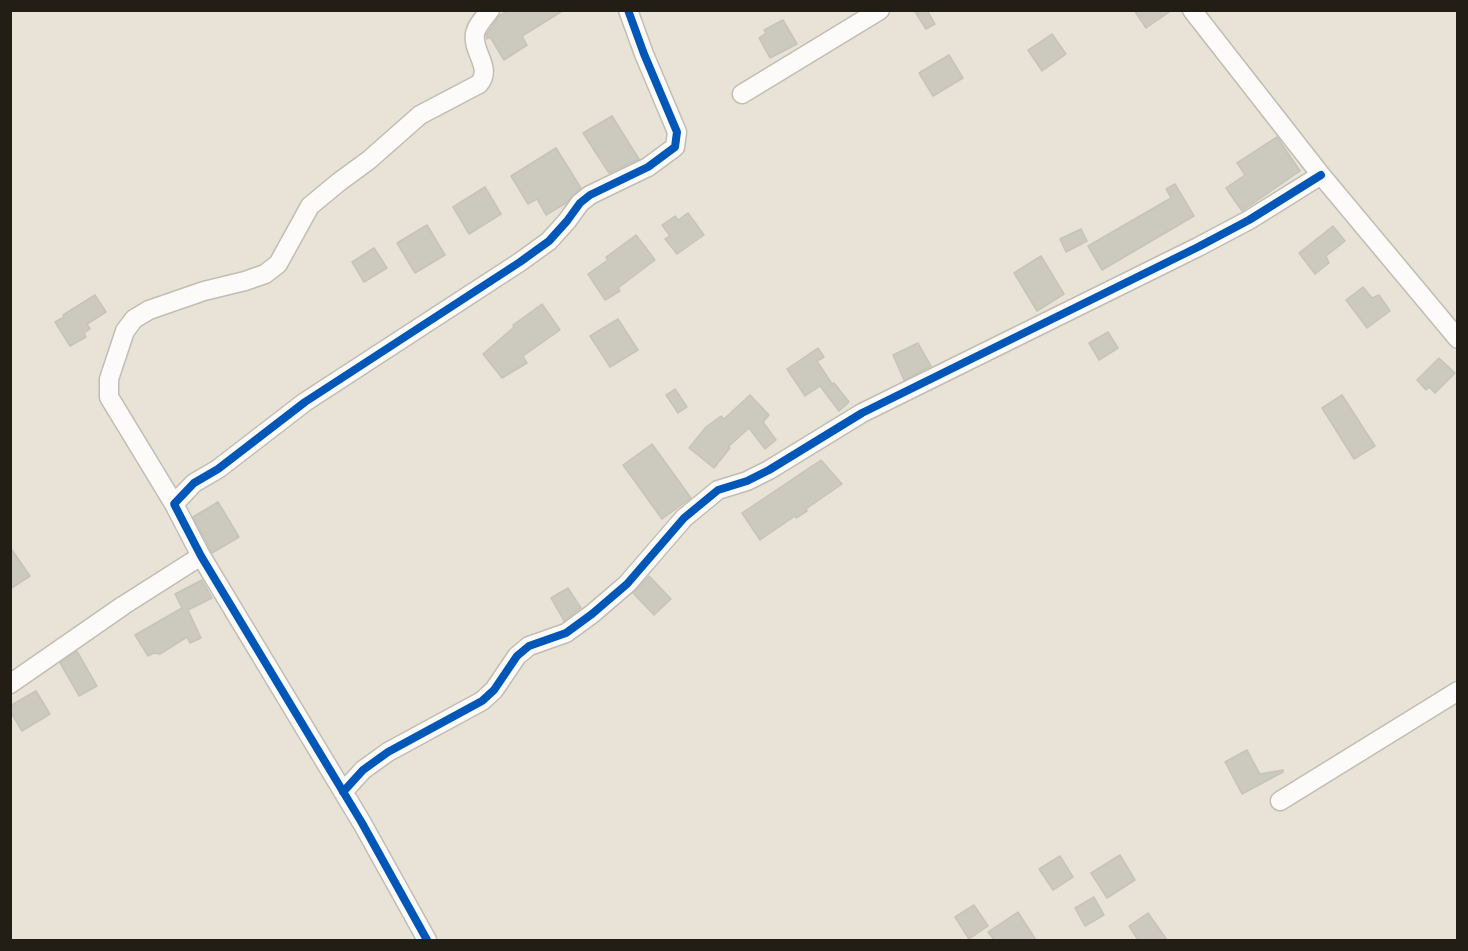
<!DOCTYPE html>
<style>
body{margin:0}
#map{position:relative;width:1468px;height:951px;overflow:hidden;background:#e9e2d6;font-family:Merriweather,serif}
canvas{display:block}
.frame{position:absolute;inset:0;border:12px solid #221d15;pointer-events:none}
</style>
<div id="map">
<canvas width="1468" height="951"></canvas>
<div class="frame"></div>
</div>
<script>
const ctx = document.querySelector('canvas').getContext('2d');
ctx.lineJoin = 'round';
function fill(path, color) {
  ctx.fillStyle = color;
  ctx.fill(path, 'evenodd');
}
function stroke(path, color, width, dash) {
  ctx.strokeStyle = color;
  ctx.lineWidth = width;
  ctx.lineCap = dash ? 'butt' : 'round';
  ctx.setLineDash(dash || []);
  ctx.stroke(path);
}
const building = new Path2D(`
 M509,10h55l-42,26 5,9 -23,15 -14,-23 -3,2 -1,-4 13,-19z
 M914,10h13l8,14 -9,5z
 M1134,10h38l-26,18z
 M783,20l14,24 -27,14 -11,-20 7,-5 -2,-3z
 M1052,34l14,20 -24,17 -14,-21z
 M949,55l14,23 -30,18 -14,-23z
 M612,116l27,43 -30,14 -26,-40z
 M1277,137l23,34 -58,40 -16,-23 19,-13 -8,-12z
 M556,148l25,40 -15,15 -20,12 -9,-16 -9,5 -17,-28z
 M1175,184l19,32 -92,54 -14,-24 83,-48 -5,-9z
 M485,187l16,27 -32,20 -16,-27z
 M688,213l16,22 -27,19 -12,-15 5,-3 -8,-11 13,-9 3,4z
 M427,225l18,30 -30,18 -18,-30z
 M1333,226l12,15 -19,15 3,7 -14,11 -16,-21z
 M1081,229l6,12 -21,11 -6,-13z
 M636,235l19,25 -37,28 2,3 -15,9 -17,-26 20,-14 -2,-3z
 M374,248l13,20 -23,14 -12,-20z
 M1041,256l23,38 -27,17 -23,-38z
 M1363,287l9,11 7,-3 11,16 -23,17 -21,-28z
 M95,295l11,17 -19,12 3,5 -6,4 2,4 -16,9 -15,-24 9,-5 -1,-2z
 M542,304l18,26 -37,26 4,7 -25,15 -19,-24 31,-27 -1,-2z
 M618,319l20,31 -28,17 -20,-31z
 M1108,332l10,16 -19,12 -10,-17z
 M918,343l13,23 -27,14 -11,-25z
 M818,348l6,9 -7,4 15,23 2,-1 15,19 -10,9 -19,-25 -15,10 -18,-27z
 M1439,358l16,15 -20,20 -6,-6 -3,3 -9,-10z
 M675,389l12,18 -9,6 -12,-18z
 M750,395l19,20 -6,7 13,18 -11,9 -16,-21 -21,19 2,1 -16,20 -25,-20 17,-21 15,-11 3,3z
 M1342,395l33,51 -21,13 -32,-51z
 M652,444l39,54 -29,21 -39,-54z
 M821,460l21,24 -36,25 1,2 -11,7 -1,-2 -35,24 -18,-27z
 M218,502l21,35 -27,16 -19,-36z
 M10,547l20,29 -20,13z
 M649,576l22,23 -17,16 -21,-22z
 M202,580l10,18 -24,12 13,28 -11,5 -3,-6 -27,17 -6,-1 -6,3 -13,-21 47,-27 -7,-14z
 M568,588l13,20 -17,13 -13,-23z
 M77,651l20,35 -18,10 -19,-33z
 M36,691l14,23 -28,17 -12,-20v-5z
 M1247,750l13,24 23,-4v2l-41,22 -17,-32z
 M1120,855l15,25 -28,18 -16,-25z
 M1060,856l13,21 -20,13 -14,-21z
 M1094,897l10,18 -19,11 -10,-18z
 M974,905l14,21 -19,13 -14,-22z
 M1018,912l18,28h-42l-6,-8z
 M1148,913l19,27h-29l-9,-14z`);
fill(building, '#ccc9bf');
stroke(building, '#c6c4b9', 1.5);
const minor = new Path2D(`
 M1192,10l129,165 137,164
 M742,94l138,-84
 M174,504l-65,-107v-18l16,-48 9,-12 15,-9 55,-19 41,-10 20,-7 13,-10 32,-58 29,-24 30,-22 51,-45 59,-31c14,-16 -7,-32 -4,-50 1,-8 10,-17 15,-24
 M10,684l114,-79 77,-49
 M343,792l20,-22 25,-18 94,-51 12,-11 23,-34 12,-10 37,-13 26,-19 35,-30 57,-66 34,-28 29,-9 22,-11 93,-57 336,-166 51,-27 72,-45
 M1280,801l178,-110
 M427,940l-65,-117 -161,-267 -27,-52 20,-21 24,-14 87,-67 215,-140 29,-21 18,-20 13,-18 10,-8 58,-28 27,-20 2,-15 -33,-78 -16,-44`);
stroke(minor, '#c2bdb3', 21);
stroke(minor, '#fcfbf9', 18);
stroke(new Path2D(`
 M343,792l20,-22 25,-18 94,-51 12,-11 23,-34 12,-10 37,-13 26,-19 35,-30 57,-66 34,-28 29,-9 22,-11 93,-57 336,-166 51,-27 72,-45
 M427,940l-65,-117 -161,-267 -27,-52 20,-21 24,-14 87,-67 215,-140 29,-21 18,-20 13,-18 10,-8 58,-28 27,-20 2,-15 -33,-78 -16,-44`), '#0057b8', 8);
</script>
